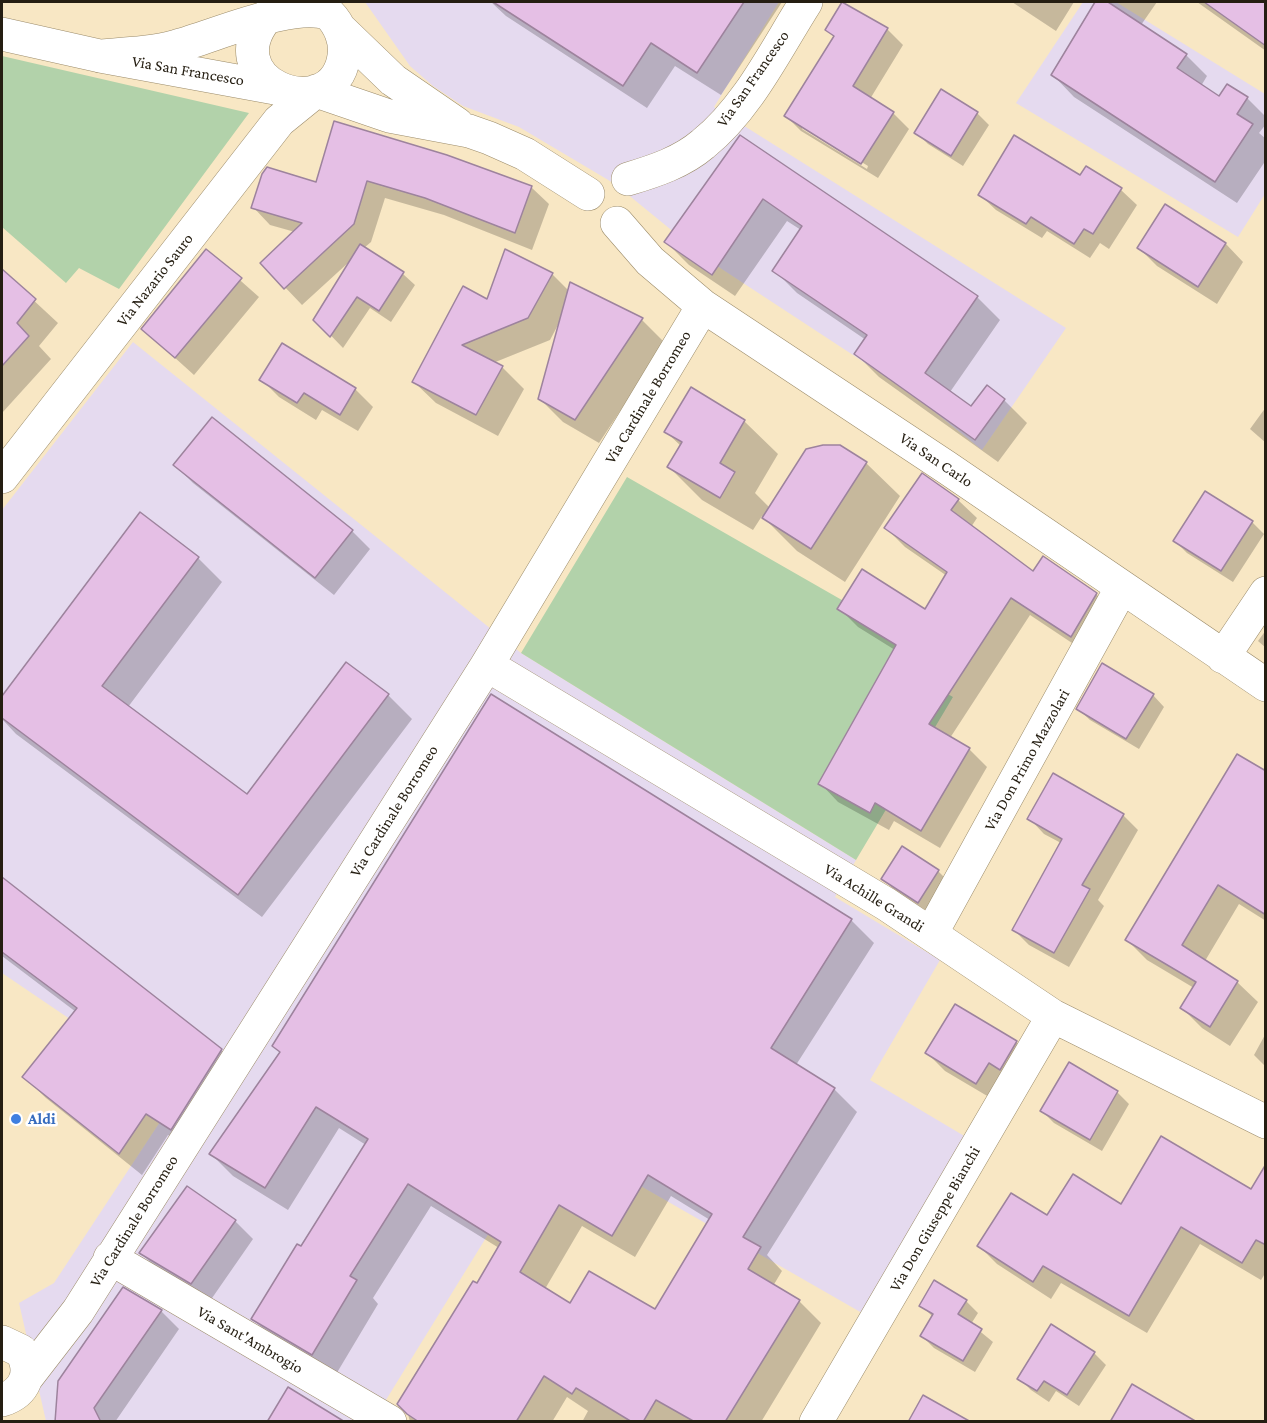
<!DOCTYPE html>
<style>
body{margin:0}
#map{position:relative;width:1267px;height:1423px;overflow:hidden;background:#f8e7c4;font-family:"Crimson Pro",serif}
canvas{display:block}
.frame{position:absolute;inset:0;border:3px solid #251e12;pointer-events:none}
</style>
<div id="map">
<canvas width="1267" height="1423"></canvas>
<div class="frame"></div>
</div>
<script>
const ctx = document.querySelector('canvas').getContext('2d');
ctx.lineJoin = 'round';
function fill(path, color) {
  ctx.fillStyle = color;
  ctx.fill(path, 'evenodd');
}
function stroke(path, color, width, dash) {
  ctx.strokeStyle = color;
  ctx.lineWidth = width;
  ctx.lineCap = dash ? 'butt' : 'round';
  ctx.setLineDash(dash || []);
  ctx.stroke(path);
}
function drawText(font, color, halo, rows, align = 'center') {
  ctx.font = font + ' "Crimson Pro",serif';
  ctx.lineWidth = 5;
  ctx.setLineDash([]);
  ctx.textBaseline = 'middle';
  ctx.strokeStyle = halo;
  ctx.fillStyle = color;
  for (const [text, x, y, turn = 0] of rows) {
    ctx.save();
    ctx.translate(x, y);
    ctx.rotate((+turn || 0) * Math.PI / 180);
    ctx.textAlign = isNaN(turn) ? turn : align;
    if (halo) ctx.strokeText(text, 0, 0);
    ctx.fillText(text, 0, 0);
    ctx.restore();
  }
}
fill(new Path2D(`
 M365,2h414l-65,105 352,221 -84,122 -71,-57 -203,-133 -93,-76 -96,-57 -56,-21 -30,-20 -23,-20z
 M1083,2h33l149,92v100l-27,43 -222,-134z
 M133,342l388,311 335,207 -21,37 105,63 -70,120 96,57 -104,176 -312,-179 -177,287h-327l-27,-118 35,-20 125,-190 -177,-120v-463z`), '#e5daef');
fill(new Path2D(`
 M2,56l247,57 -130,176 -40,-21 -13,15 -64,-56z
 M627,477l276,158 -13,26 63,36 -97,163 -335,-207z`), '#b2d2aa');
fill(new Path2D(`
 M491,2h291l-61,93 -46,-29 -28,42 -141,-92z
 M1012,2h62l-18,29z
 M1095,2h62l-16,23 45,30 21,21 -6,10 18,12h28l19,19v7l-7,9 7,6v21l-29,43 -163,-106 -21,-22z
 M1197,2h69v49z
 M844,3l43,26 16,16 -33,54 23,14 16,16 -31,49 -77,-47 -15,-15 49,-78 -8,-8zM802,125l66,41 -1,3 -65,-40z
 M977,113l12,12 -26,41 -35,-22 -12,-12z
 M335,123l196,64 18,17 -17,46 -88,-35 -59,-17 -14,44 -7,6 39,26 12,11 -24,37 -21,-14 -27,40 -28,-29 34,-57 -47,43 -40,-42 33,-31 -25,-7 -17,-18 64,-23z
 M740,137l237,160 23,23 -50,72 21,17 33,-9 23,23 -29,39 -119,-85 -23,-23 10,-14 -69,-47 -23,-23 27,-40 -14,-9 -52,75 -46,-31 -23,-23z
 M1086,168l35,22 16,15 -28,44 -9,-6 -10,15 -43,-27 -5,7 -46,-28 -16,-15 100,-18z
 M1166,206l60,38 17,18 -26,42 -60,-38 -18,-18z
 M207,251l52,46 -65,78 -51,-46z
 M2,271l56,52 -19,23 12,13 -49,54z
 M552,274l17,17 73,29 23,23 -66,100 -36,-21 -23,-23 19,-76 -9,17 -57,23 9,4 22,22 -26,47 -62,-33 -22,-21 74,-81z
 M261,379l94,10 18,18 -15,24 -36,-21 -6,10 -37,-23z
 M1266,407v36l-16,-14z
 M212,420l140,111 18,18 -36,46 -141,-112 -18,-18z
 M744,421l34,33 -23,39 15,15 96,-45 34,33 -55,86 -48,-31 -35,-35 -9,14 -51,-30 -33,-33 12,-21 -15,-14z
 M958,500l19,18 -6,9 62,46 11,-15 52,36 19,19 -25,42 -60,-40 -80,123 19,11 18,18 -47,81 -46,-27 -5,9 -51,-28 -18,-19 75,-133 -37,-23 -19,-19 87,3 21,-35 -42,-29 -19,-19z
 M140,514l58,44 24,24 -94,125 119,89 100,-132 41,31 24,24 -150,198 -246,-183 -14,-15v-21z
 M1252,522l12,12 -31,48 -46,-29 -12,-12z
 M1266,630v18l-8,-7z
 M1153,695l11,12 -25,42 -49,-29 -12,-11z
 M492,696l359,224 23,23 -78,122 38,24 23,23 -90,143 15,16 -9,15 26,15 22,22 -60,99h-179l6,-11 -21,-14 -15,25h-142l-2,-8 91,-166 -68,-42 -58,92 5,6 -43,72 -60,-35 -22,-22 113,-174 -27,-17 -51,82 -55,-34 -22,-22 71,-101zM671,1196l39,24 -54,91 -86,-6 -25,-16 37,-63 53,31z
 M1266,773v148l-27,-17 -34,57 32,21 21,20 -28,44 -28,-18 -20,-20 12,-20 -47,-28 -20,-20z
 M1123,815l15,15 -40,70 6,6 -35,61 -40,-22 -15,-15 47,-87 -17,-9 -15,-16z
 M938,871l12,12 -20,30 -35,-22 -12,-12z
 M2,879l219,171 22,22 -50,78 -25,-15 -26,40 -96,-77 -22,-21 52,-65 -74,-56z
 M1266,1033v34l-12,-12z
 M1016,1042l18,18 -40,40 -49,-29 -18,-18z
 M1117,1092l12,12 -27,47 -48,-28 -12,-12z
 M1251,1191h15v81l-5,8 -61,-36 -53,89 -86,-50 -10,16 -54,-35 -18,-18 68,-29z
 M235,1221l18,18 -43,62 -51,-30 -18,-18z
 M123,1289l38,22 18,18 -64,93h-59z
 M966,1301l12,12 -7,11 22,18 -18,30 -41,-24 -12,-12 11,-19 -12,-12z
 M1094,1353l12,12 -27,41 -23,-15 -7,11 -18,-12 -12,-12z`), '#0003');
const building = new Path2D(`
 M493,2h251l-47,71 -46,-30 -28,43z
 M842,2l46,26 -35,58 41,26 -33,52 -77,-48 50,-80 -9,-6z
 M1095,2h13l79,52 -10,14 42,28 8,-12 21,13 -11,17 16,10 -38,58 -164,-107z
 M1204,2h62v44z
 M941,89l37,23 -27,44 -37,-23z
 M334,121l113,34 85,31 -17,47 -90,-35 -58,-17 -13,43 -70,65 -24,-26 42,-40 -51,-15 11,-34 5,-7 49,15z
 M740,135l238,161 -53,77 46,33 16,-21 18,14 -30,41 -121,-86 13,-19 -95,-64 30,-45 -39,-27 -51,76 -48,-33z
 M1014,135l66,40 6,-9 36,22 -29,46 -9,-5 -10,15 -43,-27 -5,7 -48,-29z
 M1165,204l61,39 -28,44 -61,-39z
 M360,244l44,28 -25,39 -22,-14 -27,40 -17,-17z
 M206,249l36,29 -67,80 -34,-29z
 M505,249l48,24 -25,45 -66,27 41,21 -27,49 -64,-33 51,-96 24,13z
 M2,269l34,30 -19,24 12,13 -27,30z
 M570,282l73,36 -68,102 -37,-21z
 M282,343l74,45 -16,27 -36,-22 -7,10 -38,-23z
 M691,387l54,33 -25,43 15,9 -15,26 -53,-31 15,-25 -18,-10z
 M212,417l141,113 -38,48 -142,-113z
 M823,445h17l27,17 -56,87 -49,-31 44,-69z
 M922,473l37,26 -8,11 82,61 10,-15 54,37 -26,44 -60,-39 -82,126 41,24 -49,83 -46,-28 -5,10 -52,-29 78,-139 -59,-36 25,-40 63,40 22,-37 -63,-44z
 M1205,491l48,30 -32,50 -48,-30z
 M140,512l59,45 -97,129 145,108 99,-132 43,32 -151,201 -236,-177v-22z
 M1102,663l52,31 -28,45 -50,-30z
 M491,694l361,225 -81,129 64,40 -92,149 18,10 -13,22 52,31 -75,122h-30l-39,-22 -13,22h-11l-56,-34 -4,6 -28,-18 -28,46h-97l-12,-8 -10,-10 76,-123 4,2 24,-41 -93,-58 -58,92 7,4 -45,75 -61,-36 46,-75 4,2 67,-107 -52,-32 -51,81 -56,-34 71,-102 -8,-6zM648,1175l64,39 -57,95 -66,-38 -19,32 -50,-31 39,-67 53,31z
 M1237,754l29,17v144l-48,-30 -36,60 56,36 -28,46 -30,-19 16,-26 -71,-42z
 M1053,773l71,41 -42,71 8,4 -36,64 -42,-23 50,-91 -35,-20z
 M902,846l37,24 -21,33 -37,-24z
 M2,877l220,172 -51,81 -25,-16 -27,40 -97,-77 55,-69 -75,-56z
 M955,1004l62,37 -17,29 -11,-7 -13,21 -51,-31z
 M1069,1062l49,29 -28,49 -50,-29z
 M1161,1136l90,53 15,-25v81l-10,-5 -14,23 -61,-36 -52,89 -86,-50 -10,16 -56,-36 34,-53 36,22 26,-41 48,30z
 M187,1186l49,34 -45,64 -52,-31z
 M934,1280l33,20 -9,14 24,15 -19,32 -43,-25 13,-22 -14,-8z
 M123,1287l39,23 -68,98 7,14h-46l3,-41z
 M1051,1324l44,28 -28,43 -23,-14 -7,10 -20,-12z
 M1132,1384l65,38h-87z
 M288,1387l57,35h-78z
 M923,1395l48,27h-63z`);
fill(building, '#e5bfe5');
stroke(building, '#9d839d', 1.5);
const minor = new Path2D(`
 M340,29l53,51 64,44
 M2,34l98,22 175,32
 M100,56c26,-2 53,-3 77,-10 38,-10 118,-46 152,-32 11,11 17,27 15,42 -10,75 -141,25 -71,-46
 M628,179c27,-8 54,-17 75,-35 45,-36 73,-95 103,-142
 M617,223l33,38 53,45 243,161 320,218
 M2,477l277,-356 37,-30 73,25 80,15 20,7 36,16 63,40
 M1223,657l43,-64
 M487,665l399,239 167,112 213,106
 M931,934l191,-347
 M110,1258l280,164
 M2,1342l19,9c13,21 4,42 -19,49
 M27,1377l51,-66 409,-646 216,-359
 M816,1422l237,-406`);
stroke(minor, '#9b8b6a', 34);
stroke(minor, '#fff', 33);
for (const [x, y, r, color] of [
 [16,1119,6,"#3f7fe0"]
]) {
  const dot = new Path2D();
  dot.arc(x, y, r, 0, 2 * Math.PI);
  ctx.fillStyle = color;
  ctx.fill(dot);
  stroke(dot, '#fff', 2);
}
drawText('16px', '#251e12', '#fff', [
 ["Via San Francesco",188,71,10],
 ["Via San Francesco",753,79,-55],
 ["Via Nazario Sauro",155,280,-52],
 ["Via Cardinale Borromeo",648,397,-59],
 ["Via San Carlo",936,460,34],
 ["Via Don Primo Mazzolari",1027,760,-61],
 ["Via Cardinale Borromeo",394,811,-58],
 ["Via Achille Grandi",874,898,32],
 ["Via Don Giuseppe Bianchi",935,1219,-60],
 ["Via Cardinale Borromeo",134,1221,-58],
 ["Via Sant'Ambrogio",250,1340,30]
]);
drawText('bold 16px', '#366cbe', '#fff', [
 ["Aldi",28,1119]
], 'left');
</script>
